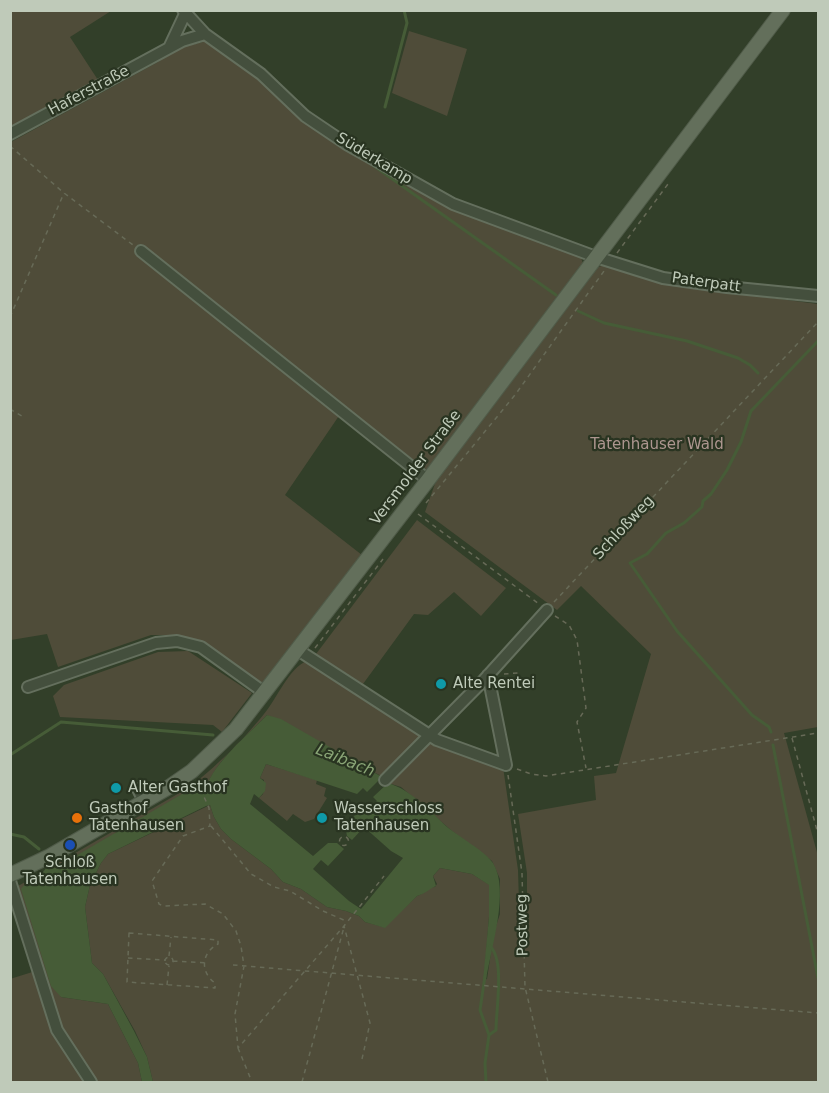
<!DOCTYPE html>
<meta charset="utf-8">
<style>
body{margin:0}
#map{position:relative;width:829px;height:1093px;overflow:hidden;background:#323f29;font-family:"DejaVu Sans",sans-serif}
canvas{display:block}
.frame{position:absolute;inset:0;border:12px solid #bfcab9;pointer-events:none}
</style>
<div id="map">
<canvas width="829" height="1093"></canvas>
<div class="frame"></div>
</div>
<script>
const ctx = document.querySelector('canvas').getContext('2d');
ctx.lineJoin = 'round';
function fill(path, color) {
  ctx.fillStyle = color;
  ctx.fill(path, 'evenodd');
}
function stroke(path, color, width, dash) {
  ctx.strokeStyle = color;
  ctx.lineWidth = width;
  ctx.lineCap = dash ? 'butt' : 'round';
  ctx.setLineDash(dash || []);
  ctx.stroke(path);
}
function drawText(font, color, halo, rows, align = 'center') {
  ctx.font = font + ' "DejaVu Sans",sans-serif';
  ctx.lineWidth = 4.5;
  ctx.setLineDash([]);
  ctx.textBaseline = 'middle';
  ctx.strokeStyle = halo;
  ctx.fillStyle = color;
  for (const [text, x, y, turn = 0] of rows) {
    ctx.save();
    ctx.translate(x, y);
    ctx.rotate((+turn || 0) * Math.PI / 180);
    ctx.textAlign = isNaN(turn) ? turn : align;
    if (halo) ctx.strokeText(text, 0, 0);
    ctx.fillText(text, 0, 0);
    ctx.restore();
  }
}
fill(new Path2D(`
 M11,11h100l-41,26 28,43 -87,51z
 M409,31l58,18 -20,67 -55,-23z
 M207,41l53,37 40,40 151,90 130,49 2,7 13,4 8,-3 59,19 155,20v423l-34,6 34,123v226h-665l-6,-25 -12,-26 -32,-57 -11,-11 -7,-56 5,-22 11,-22 7,-9 102,-49 4,12 7,12 10,10 40,30 12,13 18,7 26,18 19,4 13,5 6,6 19,5 33,-31c7,-2 10,-9 18,-9l2,-3 -4,-8 7,-8 32,6 18,11 -1,32 -5,63 3,-1 7,-47 6,-18v-35l-8,-18 -40,-30 -51,-44 -13,-4 -7,-7 -114,-61c-21,22 -51,44 -61,74l-12,2 -139,77 -4,-1 137,-79c26,-19 56,-49 76,-74 14,-17 24,-45 44,-54l105,70 90,37 15,103 1,33 8,3v-33l-9,-59 78,-14 -2,-24 22,-3 35,-119 -70,-68 -24,24 -132,-98 12,-34 -92,-71 -60,88 77,60 -95,124 -8,5 -57,-41 -25,-8h-26l-93,32 -11,-33 -36,6v-498l147,-80 17,-13z
 M417,520l89,68 -25,28 -27,-24 -26,23 -14,-1 -51,70 -47,-30z
 M188,651l64,42 -30,39 -9,-7 -153,-8 -7,-21 11,-11 94,-33z
 M266,764l51,16 -1,4 10,4 -2,8 3,2 -13,21 -9,3 -12,-8 -6,7 -28,-23 4,-4 1,-14 -4,-2z
 M45,871l-3,4 -18,10 37,112 47,7 30,59 4,19h-131l-1,-103 32,-10 -24,-83z`), '#4f4c39');
fill(new Path2D(`
 M267,715l14,4 101,58 -15,15 -4,-4 -6,6 -91,-30 -6,14 6,5 -1,8 -6,7 -5,-4 -4,10 63,52 15,-13h9l7,6 -16,17 -7,-6 -8,9 36,32 12,8 42,-51 -12,-7 -27,-24 -12,13 -5,-4 -2,-11 17,-17 5,4 10,-11 -4,-4 15,-14c23,7 40,26 58,43 12,10 40,26 47,37 17,27 -2,85 -7,117h-3l6,-63v-32l-17,-11 -32,-6 -7,8 3,10c-7,3 -11,8 -19,10l-32,32 -20,-6 -6,-6 -13,-5 -19,-4 -26,-18 -18,-7 -12,-13 -40,-30 -10,-10 -7,-12 -4,-12 -4,1 -98,48 -7,9 -11,22 -5,22 7,56 11,11 31,57 13,26 6,25h-11l-4,-19 -30,-59 -47,-7 -10,-11 -30,-97c8,-11 20,-10 26,-23l8,2 134,-78 8,1 8,-2c11,-29 41,-52 62,-74z`), '#465c37');
stroke(new Path2D(`
 M385,107l22,-84 -3,-13
 M367,161l189,134
 M578,311l26,12 83,18 51,17 12,7 8,8
 M771,732l-2,-5 -17,-12 -75,-84 -47,-68 17,-9 19,-21 18,-10 18,-16 1,-6 8,-7 16,-24 14,-28 10,-31 67,-70
 M773,745l45,233
 M10,755l51,-33 152,13
 M10,834l14,3 15,12
 M485,976l-5,34 9,25 -4,28 1,19
 M489,1035l7,-5c0,-21 9,-70 -6,-84`), '#465c37', 3);
const minor = new Path2D(`
 M183,10l22,24 56,40 44,42 43,29 105,59 143,53 67,21 64,9 91,9
 M169,48l16,-34
 M10,134l172,-93 23,-7
 M141,251l287,229
 M298,650l139,90 69,25
 M488,675l18,90
 M28,687l128,-44 21,-2 24,6 64,46
 M385,780l98,-99 64,-71
 M138,789l6,12
 M10,881l47,149 34,52`);
const major = new Path2D(`
 M10,875l40,-19 119,-69 23,-16 44,-42 192,-249 355,-470`);
stroke(minor, '#646f5d', 14);
stroke(major, '#505b49', 16);
stroke(new Path2D(`
 M10,146l54,47 69,52
 M617,253l51,-69
 M10,317l54,-124
 M10,409l15,9
 M426,503l89,-108 89,-124
 M418,514l121,90
 M554,602l264,-280
 M555,616l14,9 8,15 9,68 -9,14 9,46
 M315,648l68,-89
 M504,674l14,-1
 M792,738l26,96
 M517,769l14,5 15,2 272,-43
 M508,775l14,98 3,114 23,95
 M197,781l12,27 1,18 -27,10 -31,45 7,23 4,2 42,-2 18,10 13,17 5,15 3,20 -9,48 3,34 106,-122
 M211,826l40,48 23,13 16,4 33,20 23,10
 M339.5 841a4.5 4.5 0 1 1 9 0a4.5 4.5 0 1 1-9 0Z
 M129,933l89,7v4c-17,9 -18,28 -3,39v5l-88,-6z
 M169,956l2,-19
 M165 961a4 4 0 1 1 8 0a4 4 0 1 1-8 0Z
 M128,958l37,2
 M173,961l34,2
 M233,965l585,48
 M167,985l2,-19
 M238,1048l14,34
 M362,1059l8,-36 -26,-97 40,-50
 M302,1082l42,-155`), '#676a57', 1.5, [4.5, 4.5]);
stroke(minor, '#444f3d', 10);
stroke(major, '#636f5b', 14);
for (const [x, y, r, color] of [
 [441,684,6,"#0f9aa8"],
 [116,788,6,"#0f9aa8"],
 [77,818,6,"#e8710a"],
 [322,818,6,"#0f9aa8"],
 [70,845,6,"#1a4fb4"]
]) {
  const dot = new Path2D();
  dot.arc(x, y, r, 0, 2 * Math.PI);
  ctx.fillStyle = color;
  ctx.fill(dot);
  stroke(dot, '#293421', 2);
}
drawText('15px', '#bfcab9', '#293421', [
 ["Haferstraße",89,91,-28],
 ["Süderkamp",374,159,31],
 ["Paterpatt",706,283,8],
 ["Versmolder Straße",416,468,-53],
 ["Schloßweg",624,528,-47],
 ["Postweg",523,925,-91]
]);
drawText('15px', '#ad968f', '#293421', [
 ["Tatenhauser Wald",657,445]
]);
drawText('15px', '#bfcab9', '#293421', [
 ["Alte Rentei",453,684],
 ["Alter Gasthof",128,788],
 ["Gasthof",89,809],
 ["Tatenhausen",89,826],
 ["Wasserschloss",334,809],
 ["Tatenhausen",334,826],
 ["Schloß",70,863,"center"],
 ["Tatenhausen",70,880,"center"]
], 'left');
drawText('italic 16px', '#8aa576', '#293421', [
 ["Laibach",345,761,22]
]);
</script>
